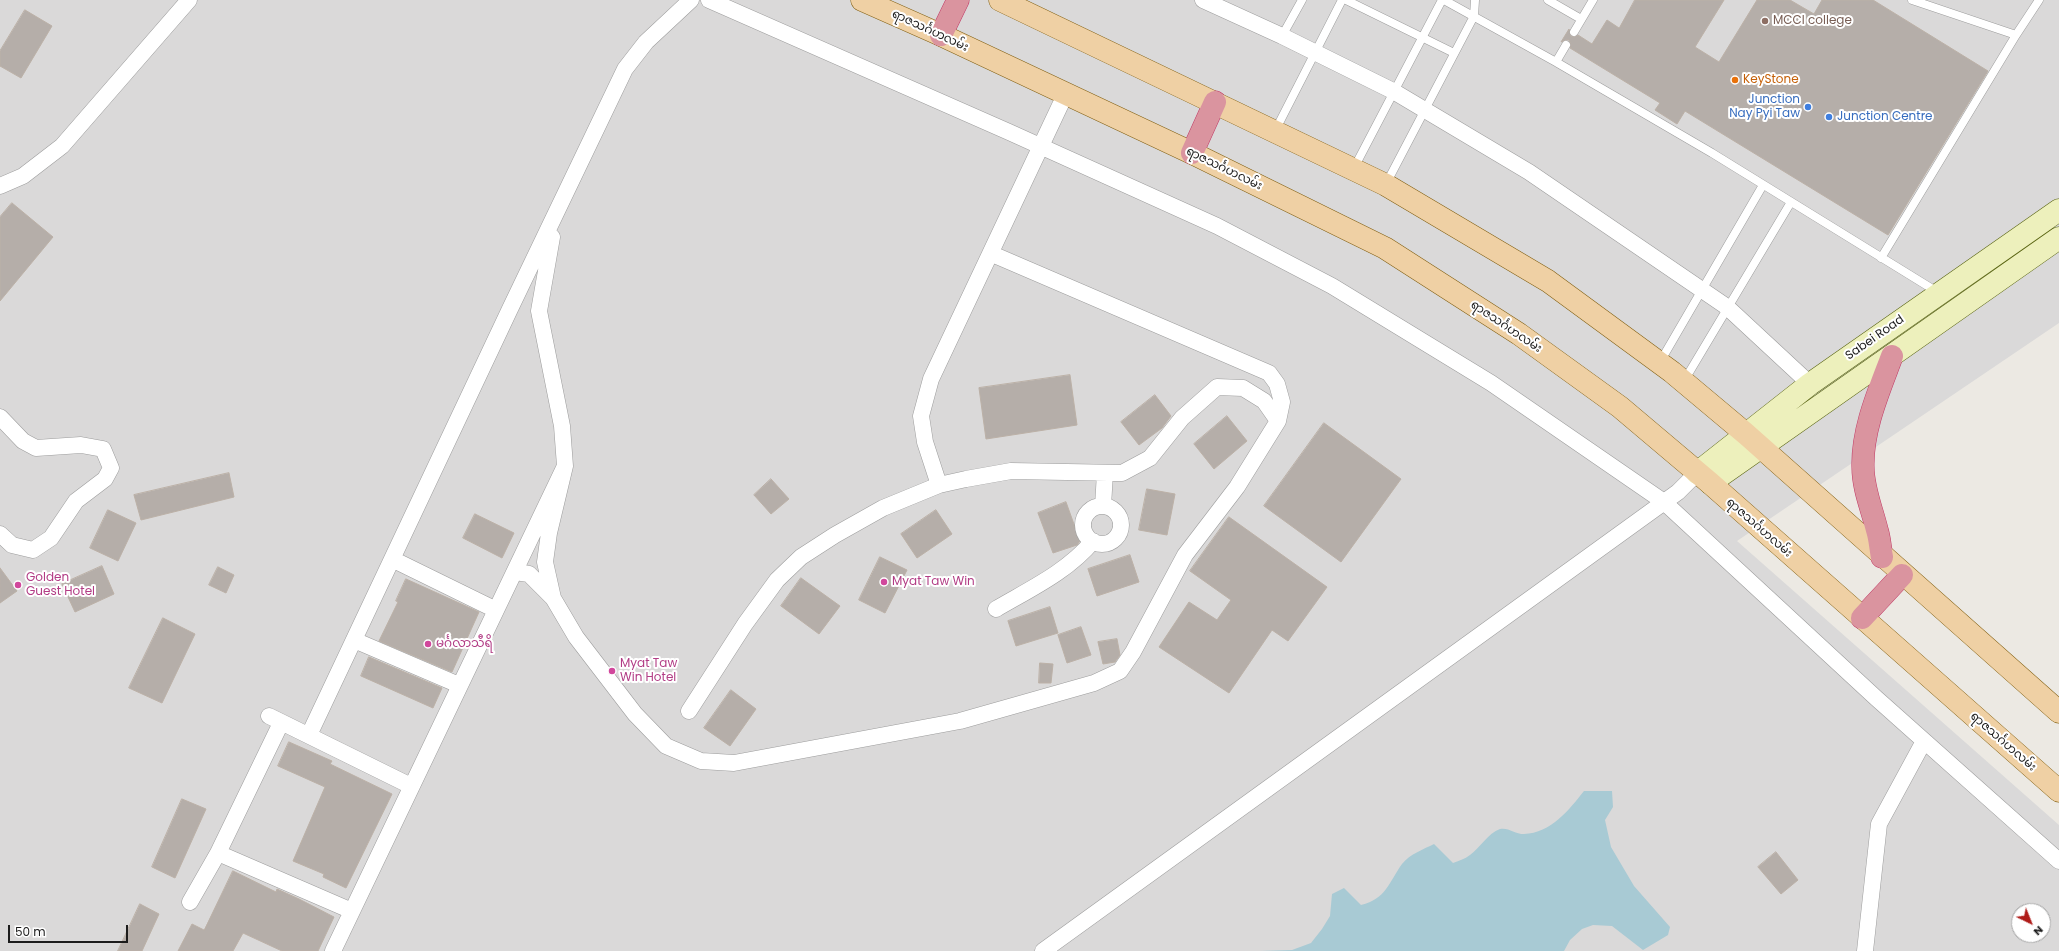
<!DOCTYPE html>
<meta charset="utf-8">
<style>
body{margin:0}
#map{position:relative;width:2059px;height:951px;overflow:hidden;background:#ece9e3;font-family:Poppins,sans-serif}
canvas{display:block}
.north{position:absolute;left:2011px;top:903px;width:40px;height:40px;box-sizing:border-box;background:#fff;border:1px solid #a4a4a4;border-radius:50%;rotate:137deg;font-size:11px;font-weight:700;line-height:16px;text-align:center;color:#1c1c1c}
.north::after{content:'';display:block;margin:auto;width:14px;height:18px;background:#af1c19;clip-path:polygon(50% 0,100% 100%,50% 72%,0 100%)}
.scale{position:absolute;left:8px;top:925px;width:120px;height:18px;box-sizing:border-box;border:2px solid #1c1c1c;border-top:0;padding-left:5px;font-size:12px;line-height:14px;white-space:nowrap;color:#1c1c1c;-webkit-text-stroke:3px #fff;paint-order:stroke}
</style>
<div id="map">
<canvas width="2059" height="951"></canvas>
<div class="north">N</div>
<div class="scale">50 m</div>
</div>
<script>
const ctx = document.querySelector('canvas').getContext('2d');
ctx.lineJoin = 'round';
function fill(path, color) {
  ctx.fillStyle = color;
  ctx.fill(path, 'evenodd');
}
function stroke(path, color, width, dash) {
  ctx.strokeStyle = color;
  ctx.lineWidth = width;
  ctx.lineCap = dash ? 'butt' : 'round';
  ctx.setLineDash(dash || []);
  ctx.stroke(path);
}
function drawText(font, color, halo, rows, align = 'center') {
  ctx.font = font + ' Poppins,"Noto Sans Myanmar",sans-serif';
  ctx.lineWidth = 4;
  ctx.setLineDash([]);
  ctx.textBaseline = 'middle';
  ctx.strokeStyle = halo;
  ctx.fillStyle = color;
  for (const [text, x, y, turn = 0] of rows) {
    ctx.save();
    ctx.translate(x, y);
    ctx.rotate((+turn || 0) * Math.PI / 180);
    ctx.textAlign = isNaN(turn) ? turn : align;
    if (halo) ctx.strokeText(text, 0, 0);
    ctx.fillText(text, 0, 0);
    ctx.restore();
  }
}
fill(new Path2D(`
 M0,0h2059v323l-322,218 322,284v126h-2059zM2019,911h24v24h-24z`), '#dad9d9');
fill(new Path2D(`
 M1584,791h28l1,16 -8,13 6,27 23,39 36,41 -2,8 -25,15 -31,-24 -19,-1 -11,4 -12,11 -6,11h-305l33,-1 19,-7 11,-14 8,-13 2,-22 12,-6 17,17c25,-6 28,-23 41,-41 8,-10 22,-15 32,-20l19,19c5,-2 12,-4 17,-8 10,-7 18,-22 30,-26 8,-2 15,5 24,5 27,-1 45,-24 60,-43z`), '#a8cad4');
const building = new Path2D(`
 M1635,0h89l-29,47 24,15 38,-62h33l24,14 8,-14h51l115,71 -100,164 -203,-124 -8,13 -22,-14 5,-7 -90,-55 1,-3 -2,-5h-3l-5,2 8,-13 2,7 3,1 4,-2 14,9 15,-24 12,8z
 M25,10l27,16 -31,52 -21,-12v-15z
 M12,203l41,34 -53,64v-84z
 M1070,375l7,50 -91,14 -7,-51z
 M1155,395l16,21 -9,12 -23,17 -18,-23z
 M1227,416l20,25 -33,28 -20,-25z
 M1324,423l77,56 -60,83 -77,-56z
 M229,473l5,24 -93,23 -7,-25z
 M771,479l18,20 -18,15 -17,-19z
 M1147,489l28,5 -8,41 -28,-5z
 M1066,502l14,39 -3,4 -24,8 -15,-40z
 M108,510l28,13 -18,38 -28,-13z
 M936,510l16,24 -35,24 -16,-24z
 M475,514l39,19 -12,25 -39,-20z
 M1229,517l98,70 -39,54 -16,-11 -43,63 -70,-46 30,-45 28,18 14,-20 -41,-29z
 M1130,555l9,27 -42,14 -9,-27z
 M880,557l27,13 -22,43 -26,-13z
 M102,566l12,28 -39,18 -13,-28z
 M218,567l16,8 -8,18 -17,-8z
 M0,568l17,23 -17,12z
 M801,578l39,28 -21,28 -38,-28z
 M406,579l73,33 -27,60 -73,-31 19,-39 -2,-1z
 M1050,607l8,26 -42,13 -8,-25z
 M163,618l32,16 -33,69 -33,-15z
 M1081,627l10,28 -24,8 -9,-28z
 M1117,639l3,16 -5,7 -12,2 -5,-22z
 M369,657l73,31 -9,20 -72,-32z
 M1040,663l13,1 -2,19h-12z
 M731,690l25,19 -26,37 -26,-18z
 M289,742l43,19 -2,3 62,30 -46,94 -23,-11 1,-3 -31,-13 32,-74 -47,-21z
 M182,799l24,10 -31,69 -23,-11z
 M1776,852l22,28 -17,14 -23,-27z
 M233,871l43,21 1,-3 22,10 35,18 -16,34h-36l-39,-18 -10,18h-55l14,-27 12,6z
 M140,904l19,10 -17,37h-24z`);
fill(building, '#b5aea9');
stroke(building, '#bcb1a7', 1);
const lane = new Path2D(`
 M1346,0l108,53
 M1444,0l112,62 156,91 227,140
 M1548,0l33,19
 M1912,0l104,35
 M1574,32l19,-32
 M1282,36l20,-36
 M1556,62l10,-17
 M1275,131l67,-131
 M1354,168l88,-168
 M1386,184l88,-168 1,-16
 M1881,258l135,-223 23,-35
 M1660,362l103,-177
 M1684,381l107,-179`);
const street = new Path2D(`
 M709,0l300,132 208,94 115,60 159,97 173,119 212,196 183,163
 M1203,0l79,36 111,55 136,81 198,135 83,77
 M0,186l23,-10 39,-30 127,-146
 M0,417l23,24 13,7 45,-3 22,4 8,19 -6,11 -29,22 -25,37 -18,12 -21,-5 -12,-11
 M565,466l-16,67 -4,29 8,36 23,39 59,77 31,32 35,15 33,2 226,-42 134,-38 26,-12 13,-19 52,-97 52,-68 41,-66 4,-19 -5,-18 -8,-11 -277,-119
 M939,485l-14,-43 -4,-26 10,-37 134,-284
 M1103,506l2,-33
 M1083 525a19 19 0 1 1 38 0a19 19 0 1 1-38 0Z
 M392,559l104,51
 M515,572l14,2 24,24
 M996,609c34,-20 71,-37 97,-68
 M354,640l105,45
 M689,711l56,-87 32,-44 24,-23 34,-22 48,-27 56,-23 27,-6 45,-8 111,2 28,-15 32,-40 35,-31 26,1 21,13 14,20
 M269,716l142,70
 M309,735l200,-424 116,-242 21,-27 45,-42
 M218,853l134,58
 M190,902l28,-49 63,-130
 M333,951l232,-485 -3,-40 -23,-115 13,-74
 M1043,951l635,-459 19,-19
 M1865,951l14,-127 45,-83`);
const secondary = new Path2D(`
 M1697,473l113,-89 249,-174
 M1710,483l349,-245`);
const primary = new Path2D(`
 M862,0l79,35 251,118 193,95 134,86 101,73 90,76 349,308
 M1000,0l386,185 162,96 124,91 74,62 313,278`);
const highway = new Path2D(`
 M941,35l17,-35
 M1192,153l23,-51
 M1882,557c-2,-9 -2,-18 -5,-27 -5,-21 -14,-41 -14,-63 -1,-38 16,-76 29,-111
 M1862,618l40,-43`);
stroke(lane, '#9d9d9d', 9);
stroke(street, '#9d9d9d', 17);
stroke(secondary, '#596412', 23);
stroke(primary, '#815f12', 23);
stroke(highway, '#c03a65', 23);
stroke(lane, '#fff', 8);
stroke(street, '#fff', 16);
stroke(secondary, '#edf0bc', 22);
stroke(primary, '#efd0a4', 22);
stroke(highway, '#da949f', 22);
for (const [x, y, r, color] of [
 [1765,21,4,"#8d6e63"],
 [1735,80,4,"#e8710a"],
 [1808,107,4,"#3f7fe0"],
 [1829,117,4,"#3f7fe0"],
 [884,582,4,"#d1479c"],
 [18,585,4,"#d1479c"],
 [428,644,4,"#d1479c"],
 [612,671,4,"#d1479c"]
]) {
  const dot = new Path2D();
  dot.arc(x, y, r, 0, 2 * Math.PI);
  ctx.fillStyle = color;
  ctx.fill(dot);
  stroke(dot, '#fff', 1.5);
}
drawText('12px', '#785e54', '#fff', [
 ["MCCI college",1773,21]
], 'left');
drawText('12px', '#1c1c1c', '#fff', [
 ["ရာဇသင်္ဂဟလမ်း",930,31,25],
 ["ရာဇသင်္ဂဟလမ်း",1224,169,26],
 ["ရာဇသင်္ဂဟလမ်း",1506,327,34],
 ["Sabei Road",1875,338,-35],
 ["ရာဇသင်္ဂဟလမ်း",1759,528,41],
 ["ရာဇသင်္ဂဟလမ်း",2003,742,41]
]);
drawText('12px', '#c56008', '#fff', [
 ["KeyStone",1743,80]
], 'left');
drawText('12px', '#366cbe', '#fff', [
 ["Junction",1800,100],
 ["Nay Pyi Taw",1800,114],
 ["Junction Centre",1837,117,"left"]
], 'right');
drawText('12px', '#b23c85', '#fff', [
 ["Golden",26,578],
 ["Guest Hotel",26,592],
 ["Myat Taw Win",892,582],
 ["မင်္ဂလာသီရိ",436,644],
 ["Myat Taw",620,664],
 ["Win Hotel",620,678]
], 'left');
</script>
